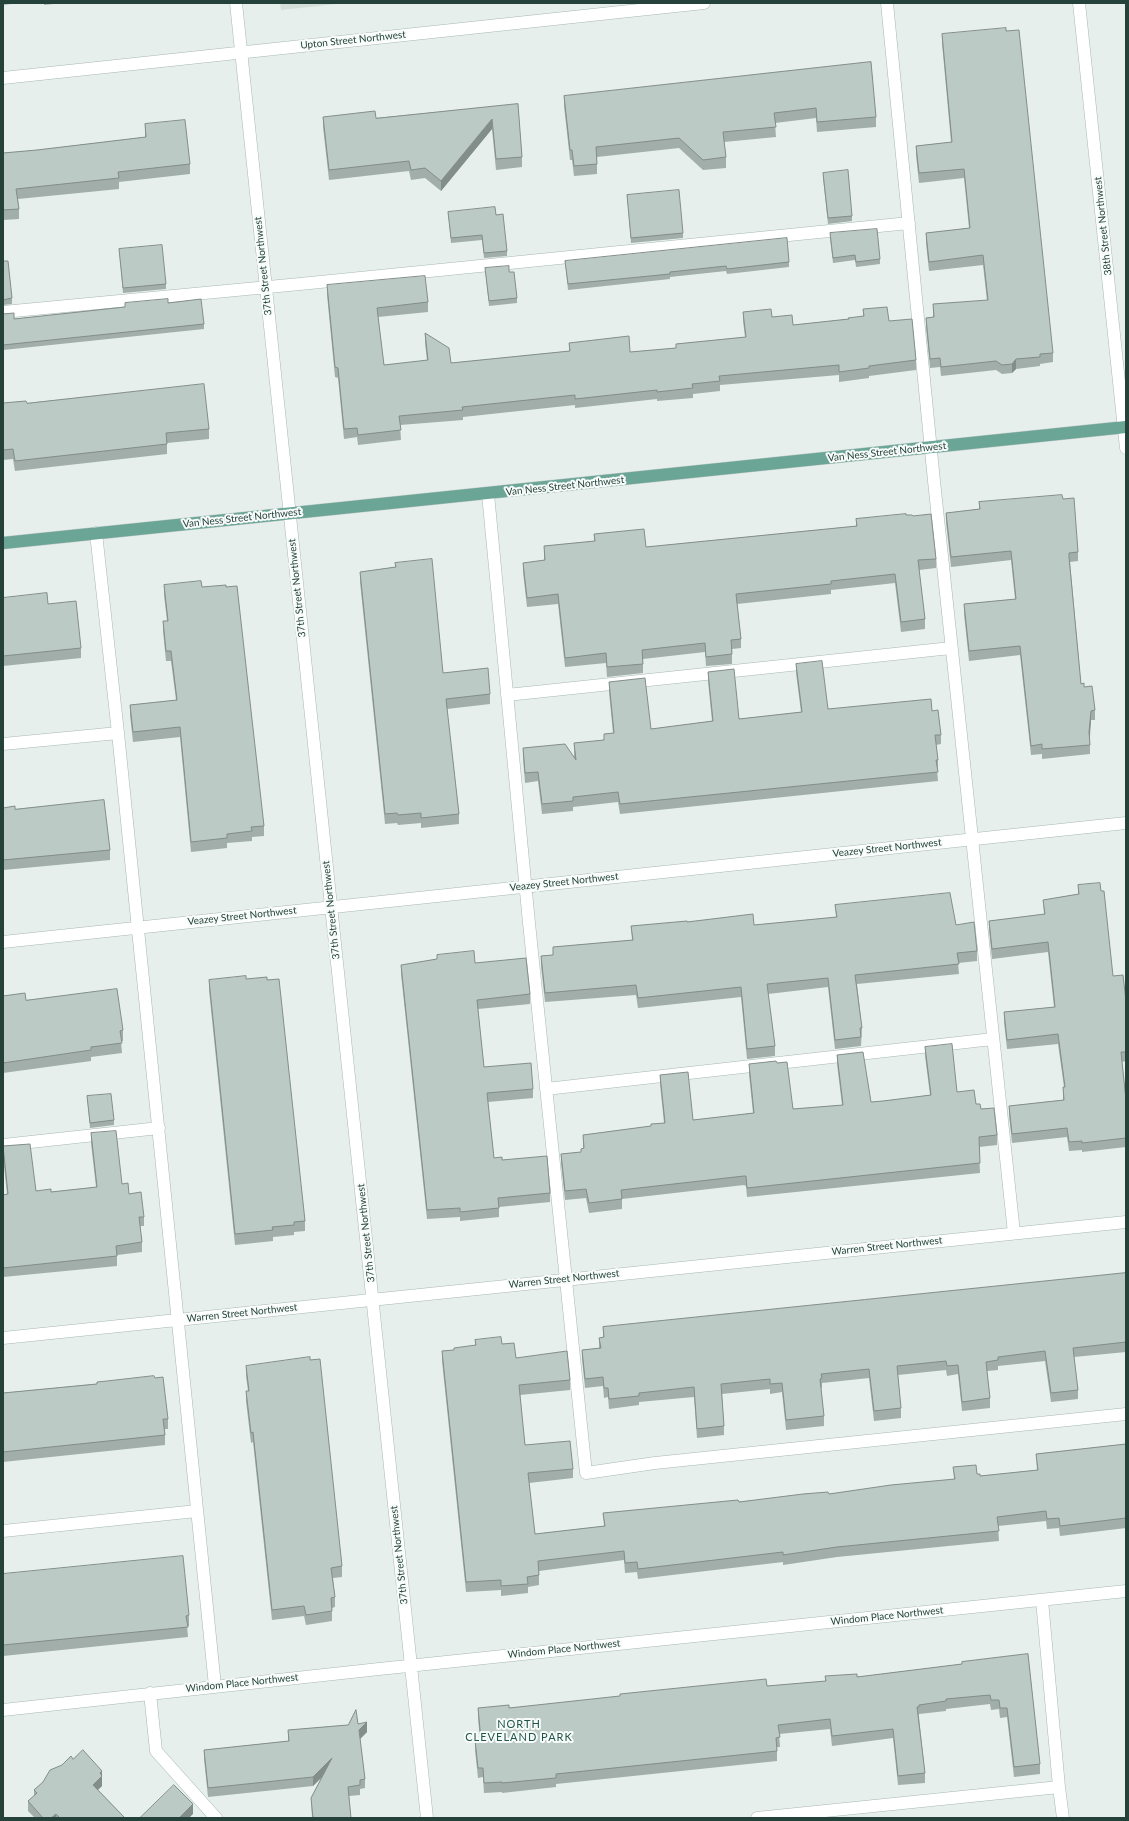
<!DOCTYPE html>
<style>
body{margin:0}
#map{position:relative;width:1129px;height:1821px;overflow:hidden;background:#e6efeb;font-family:Lato,sans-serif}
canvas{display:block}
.frame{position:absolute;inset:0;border:4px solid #24423a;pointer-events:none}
</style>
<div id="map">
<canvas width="1129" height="1821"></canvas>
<div class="frame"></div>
</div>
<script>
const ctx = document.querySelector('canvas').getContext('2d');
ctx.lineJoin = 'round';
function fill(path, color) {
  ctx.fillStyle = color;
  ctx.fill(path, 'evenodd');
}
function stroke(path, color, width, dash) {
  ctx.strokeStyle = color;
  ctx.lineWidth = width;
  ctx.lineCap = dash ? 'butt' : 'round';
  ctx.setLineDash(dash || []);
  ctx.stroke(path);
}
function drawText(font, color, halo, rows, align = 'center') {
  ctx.font = font + ' Lato,sans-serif';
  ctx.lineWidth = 4;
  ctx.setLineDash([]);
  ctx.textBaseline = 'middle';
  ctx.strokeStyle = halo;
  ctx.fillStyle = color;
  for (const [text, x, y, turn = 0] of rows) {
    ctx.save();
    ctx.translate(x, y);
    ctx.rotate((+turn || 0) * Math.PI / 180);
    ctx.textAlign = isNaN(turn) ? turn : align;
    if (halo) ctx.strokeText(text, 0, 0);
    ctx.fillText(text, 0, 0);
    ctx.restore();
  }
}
fill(new Path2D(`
 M280,3h66l-65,7z`), '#d4dfda');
const minor = new Path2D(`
 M236,3l191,1815
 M887,3l47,478 80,752
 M1079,3l47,445
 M3,78l701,-75
 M3,312l297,-28 609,-61
 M488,494l41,429 57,550 69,-10 471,-49
 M96,533l22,200
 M507,695l444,-47
 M3,744l115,-11 97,953
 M3,942l1123,-119
 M546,1089l447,-50
 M3,1145l156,-17
 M3,1338l1123,-116
 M3,1531l194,-20
 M1042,1600l17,187
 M150,1693l6,58 60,67
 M3,1710l376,-41 747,-78
 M757,1818l302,-31 4,31`);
const major = new Path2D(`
 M3,543l1123,-116`);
stroke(minor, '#a8b8b2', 13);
stroke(major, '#c2cac8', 13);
stroke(minor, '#fff', 12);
stroke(major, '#6aa596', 12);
fill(new Path2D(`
 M3,3h16l-16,2z
 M44,3h18l-18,2z
 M942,34l111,319v9l-13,2v2l-24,3 -4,4 -10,1 -6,-4 -55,6 -1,-9 -10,1 -4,-41v-9l7,-1v-13l54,-3 -4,-36 -54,6 -3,-28v-10l43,-5 -5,-50 -45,5 -3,-28v-9l35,-4 -9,-99z
 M871,62l5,55v10l-59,5 -1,-14 -41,5 1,14 -52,5 2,15v11l-23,2 -24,-22 -82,9v17l-23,2 -2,-16h-2l-6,-54v-10z
 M518,104l4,53v10l-26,3 -4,-41 -51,62 -16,-13 -14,2 -2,-9 -80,9 -6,-53v-10l53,1z
 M145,124l45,40v10l-71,8v7l-101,10 1,10v10l-16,1v-67l34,-3 108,-13z
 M823,173l29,43v5l-24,3 -5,-46z
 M627,195l56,38v5l-52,5z
 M448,212l48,3 11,36v5l-23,2 -2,-18 -31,3z
 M830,233l50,26v5l-24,3 -1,-7 -22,3 -3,-25z
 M119,249l47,35v5l-43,4z
 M3,261l9,37v6l-9,1z
 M565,261l224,1v5l-62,7 -1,-3 -56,6v2l-102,11z
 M485,268l32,30v5l-28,3z
 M327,285l101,17v10l-50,5 6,48 43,-4 -2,-18v-10l26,30 118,-12v-8l61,9 46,-4v-4l69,-7 -2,-16v-9l29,5 21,8 55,-6 15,-3v-7l26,12 27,39v10l-47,6v2l-30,4v-7l-119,10v6l-27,3v4l-36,3v-2l-82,9v-3l-112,12v3l-63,5 1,15 -43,5 -1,-8 -13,2 -6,-61 -3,-1 -8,-82z
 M125,303h43l36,21v5l-201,21v-36l11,5 111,-12z
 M3,403h24l182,26v10l-42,4v11l-152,17 -2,-12 -10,1z
 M1063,499l15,53v9l-8,1 11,122 3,3 11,23v10h-4l-1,17v17l-48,5v-5l-11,1 -11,-100 -51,6 -5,-47v-10l51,-5 -4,-39 -60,7 -5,-45v-9l33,-4v-7z
 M906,515l7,1 23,43v9l-17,2 6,49v10l-24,3 -6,-49 -64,7v4l-94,10 4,35v9l-9,1v15l-26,2 -1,-14 -62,7v14l-36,4 -1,-14 -41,4 -7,-63 -31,3 -4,-35v-9l21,-3v-14l50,-5v-7l52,13 210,-21v-7z
 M395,563l48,110 47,21v10l-43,5 12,105v10l-38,4v-5l-23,2 -1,-2 -12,1 -25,-242v-10l35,-5z
 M164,585l38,2 62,239v10l-12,1v4l-25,2v5l-36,4 -11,-115 -47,5 -3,-27v-10l46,-5 -5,-39h-5l-3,-30v-10h4l-3,-26z
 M3,598l45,6 33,44v10l-78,8z
 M796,664l32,45 104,2 9,24v9l-5,1 2,15v9h-1l1,12 -318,33 -2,-12 -45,5v4l-31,3 -4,-33 -13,2 -2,-25v-10l51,10v-15l30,-3v-6l9,-1 -4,-41v-10l42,47 61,-8 -4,-40v-9l31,47 62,-7 -5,-39z
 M3,808l12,1 95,41v10l-107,10z
 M1078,885l35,91 13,25v60l-4,1 4,38v47l-44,5v-2l-13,1 -2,-14 -55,6 -3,-28v-9l54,-6v-13h1l-6,-43 -51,5 -3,-27v-10l50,-5 -6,-55 -56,7 -3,-29v-9l55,-7 -1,-14 35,-6z
 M835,905l121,20 21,26v10l-19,2 1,11 -102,10 5,44 -1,18 -26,3 -7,-62 -60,7 7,52v10l-28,3 -6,-62 -103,11 -2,-13 -91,7 -4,-36v-10l12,-1v-8l79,-7 -1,-14 56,-4 67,3 82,-8z
 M437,955l38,8 55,31v10l-52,5 6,58 49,22v9l-45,4 6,56 8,2 48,33v9l-51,5v10l-39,4v-4l-33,2 -26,-245v-9l36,-6z
 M246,979l59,242v10l-11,1v3l-21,2v4l-38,4 -26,-255v-10z
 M3,996l23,4 97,30v11h-2l1,12 -31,4v4l-88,12z
 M925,1047l32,45 19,12 5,5 16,26v10l-18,2 1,26 -233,24 -1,-11 -2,-1 -122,14v10l-33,4 -3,-15 -21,2 -4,-37v-9l20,-2v-3l2,-1v-13l68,-9 13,-3 -4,-39v-9l33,45 60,-7 -4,-39v-10l44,45 49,-4 -5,-41v-9l34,47 12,-1 47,-6 -5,-39z
 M87,1096l27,24v5l-24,3z
 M91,1133l31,51 22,33v9h-4l2,16v10l-25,3v11l-114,11v-82l4,-1 -4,-38v-10l33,45 15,1 45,-5 -5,-44z
 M1126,1273v79l-52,5 4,33v9l-27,3 -6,-41 -47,5v4l-11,1 3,27v10l-28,3 -4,-37 -11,2 -1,-6 -48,5 3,33v10l-27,3 -5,-43 -47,5v5h-1l3,28v10l-38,4 -4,-38 -12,2v-5l-48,5 2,32v9l-27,3 -3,-41 -55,5v3l-30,4 -1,-12 -4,1 -1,-12 -18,2 -3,-29v-9l17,-2v-10l4,-1v-10z
 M475,1340l27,4 14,14 54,22v10l-50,5 5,50 48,24v9l-44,5 6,51 69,-8 -1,-13 226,-19 125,-15 -1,-12 24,7 3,2 57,-6 -1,-16 90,-10v84l-66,8 -1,-8 -12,1 -1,-8 -48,5 1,15 -162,16 -54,8v-3l-145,17 -1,-7 -12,1 -1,-13 -85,11v14l-11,2v6l-27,3v-6l-35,2 -24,-231v-10l12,-1 21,-5z
 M246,1366l96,200v11l-9,1 2,19v10l-3,1v13l-26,4 -2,-9 -32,4 -19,-178 -2,1 -5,-42v-10h2l-2,-15z
 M155,1378l13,41v10h-3v16l-162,17v-69z
 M3,1574l186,41v11h-2l1,11 -185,19z
 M1028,1654l12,110v10l-26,3 -7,-60 -7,1 -1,-9 -8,1 -1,-6 -44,5v2l-27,3v3l6,56v10l-27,2 -5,-47 -61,8 -2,-17 -51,5 1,13h-3v14l-221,23v3l-54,6v-1l-18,1 -1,-16 -5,1 -3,-28v-10h5l-2,-22v-10h31l316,-27v-5l32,1 105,-13v-2z
 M358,1724l9,8 -7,7 5,40v9l-5,1v6l-11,1 2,22h-39l-1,-20 11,-21 -9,9 -105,11 -4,-38v-9l84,-9v-11z
 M73,1759l29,12v15l-4,4 27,28h-90l-7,-7v-10l6,-5v-6l28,-25z`), '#a1aea9');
fill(new Path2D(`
 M492,119v10l-51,62v-10z
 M1016,359v10l-4,4v-9z
 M1091,711v9l-2,22v-10z
 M367,1722v10l-8,8v-10z
 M332,1758v9l-19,19v-9z
 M102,1771v15l-9,8v-9z
 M193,1804v10l-4,4h-10z
 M56,1814v4h-5z`), '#838d89');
const building = new Path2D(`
 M1006,28v3l13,-1 34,323 -13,1v3l-24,2 -4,5 -10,1 -6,-4 -55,6 -1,-9 -10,1 -4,-41 8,-1 -1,-13 55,-4 -5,-45 -54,7 -3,-29 44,-5 -6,-59 -45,4 -3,-27 36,-4 -10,-108z
 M871,62l5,55 -59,5 -1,-14 -42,5 2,14 -53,5 3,25 -23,3 -24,-22 -83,9 1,17 -23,2 -2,-16h-2l-6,-54z
 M518,104l4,53 -26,2 -4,-40 -51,62 -16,-13 -14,2 -2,-9 -80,9 -6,-53 52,-6 1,7z
 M185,120l5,44 -72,8 1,6 -103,11 3,20 -16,1v-57l34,-3 109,-13 -1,-13z
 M848,170l4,46 -24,2 -5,-45z
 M679,190l4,43 -52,5 -4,-43z
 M495,207l1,8 7,-1 4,37 -23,2 -2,-18 -31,3 -3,-26z
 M877,229l3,30 -24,3 -1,-7 -22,3 -3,-25z
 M787,238l2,24 -62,7 -1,-3 -56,6v2l-102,10 -3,-23z
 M162,245l4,39 -43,4 -4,-39z
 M3,261h5l4,37 -9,2z
 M509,266v6h5l3,26 -28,3 -4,-33z
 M425,276l3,26 -51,6 7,57 44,-5 -3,-27 24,15 2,15 119,-12 -1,-8 60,-7 1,16 46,-4v-4l70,-7 -3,-25 28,-3 1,8 20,-2 1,10 56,-6 -1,-1 16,-2 -1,-7 24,-2 2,14 23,-2 4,41 -47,6v2l-30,4v-7l-120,11 1,5 -28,3 1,4 -36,4v-2l-82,9v-4l-113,12 1,3 -64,6 2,14 -43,5 -1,-7 -13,1 -6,-61 -3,-1 -8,-82z
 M168,299v4l33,-4 3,25 -201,21v-31l11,-1v6l111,-12v-4z
 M204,384l5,45 -43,4 1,11 -152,17 -2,-12 -10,1v-47l23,-2 1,2z
 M1062,495l1,4 11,-1 4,54 -9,1v4l12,127 3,-1v4l8,-1 3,24 -4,1 -2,21 1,13 -48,4v-5l-11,2 -11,-100 -51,5 -5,-47 52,-5 -5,-48 -60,6 -5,-44 34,-4 -1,-7z
 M906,514v1h6l1,1 18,-2 5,45 -18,1 7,59 -24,3 -6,-48 -64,7v3l-95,10 5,45 -10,1 1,14 -26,3 -1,-14 -63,7 1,14 -36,3 -1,-14 -41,5 -7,-64 -31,4 -4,-35 22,-3 -1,-14 51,-5 -1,-7 50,-5 2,18 211,-21 -1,-7z
 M432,559l11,114 45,-5 2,26 -44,5 13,115 -38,4v-5l-23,2 -1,-2 -12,1 -25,-242 36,-5 -1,-4z
 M201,581l1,6 24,-2v2l11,-1 27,240 -13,1 1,4 -25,3v4l-36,4 -11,-115 -47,5 -3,-27 47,-5 -6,-49h-5l-3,-30h5l-4,-36z
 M47,593l1,11 28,-3 5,47 -78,8v-58z
 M822,661l6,48 103,-10 1,12 6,-1 3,25h-6l3,25h-2l2,12 -318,32 -2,-12 -45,5v4l-31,3 -4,-32 -13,1 -2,-25 42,-4 11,16 -2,-17 30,-3v-6l10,-1 -5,-51 36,-4 6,51 62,-8 -5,-49 26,-3 5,50 63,-7 -6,-48z
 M104,800l6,50 -107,10v-52l12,-2v3z
 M1100,883l1,8h3l9,85 10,-1 3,26v51h-5l5,48v38l-44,5v-2l-13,1 -2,-14 -55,6 -3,-28 55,-6 -1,-13h2l-7,-53 -51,6 -3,-28 51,-5 -7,-65 -56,7 -3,-28 56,-7 -2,-14 36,-6 -1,-9z
 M950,893l6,32 18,-3 3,29 -20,2 2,11 -104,11 7,53h-2l1,9 -26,3 -7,-62 -61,6 8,62 -28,3 -6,-62 -103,11 -2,-13 -91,8 -4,-37 12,-1v-8l80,-7 -2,-14 56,-5v1l66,-8 1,11 83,-8 -2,-12z
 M474,951l1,12 51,-5 4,36 -53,6 7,67 47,-4 2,26 -46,4 7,65 8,-1v3l45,-4 3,37 -52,5 1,10 -39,4v-4l-33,2 -26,-245 36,-6v-4z
 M246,976v3l21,-2v3l12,-1 26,242 -11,1v3l-22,2 1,3 -38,4 -26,-254z
 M117,989l6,41 -3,1 2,12 -31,4v3l-88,13v-67l22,-3 1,7z
 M952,1044l5,48 17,-2 2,14h4l1,5 13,-1 3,27 -18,2 1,26 -233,25 -1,-12h-2l-123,14 1,9 -33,4 -3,-14 -21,2 -4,-37 20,-2v-3l3,-1 -1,-13 68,-9v-2l14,-1 -5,-48 28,-3 5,48 61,-7 -5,-49 27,-3 1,2 10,-1 6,47 50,-4 -6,-50 26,-3 8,50 12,-1 48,-6 -6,-48z
 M111,1094l3,26 -24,3 -3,-27z
 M116,1131l6,53 6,-1 1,11 12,-2 3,25h-5l3,25 -26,4 1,10 -114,12v-73l5,-1 -5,-48 27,-2 6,47 15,-2v3l46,-5 -6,-54z
 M1126,1273v69l-53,6 5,42 -27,3 -6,-42 -47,6v3l-12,2 4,36 -28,4 -4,-37 -11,1 -1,-5 -49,5 4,42 -27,3 -5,-42 -48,5 1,4 -2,1 4,37 -38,4 -4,-37 -12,1v-5l-49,5 3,42 -27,3 -3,-42 -55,6v3l-30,3 -1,-11h-4l-1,-11 -18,2 -3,-29 19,-2 -2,-10 5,-1 -1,-10z
 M501,1337l1,7 12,-1 2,15 51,-7 3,29 -51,5 6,60 45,-4 3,28 -45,4 7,61 70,-8 -2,-13 135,-13 1,2 64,-8 25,-2 1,2 62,-9 64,-6 -2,-12 23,-2 1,9h3v2l58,-6 -2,-16 90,-10v74l-66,8 -1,-8 -12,1 -1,-8 -49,6 2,14 -162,16 -54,8v-3l-145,17 -1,-7 -12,1 -1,-12 -86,10 1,14 -12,2 1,7 -27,2v-6l-35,2 -24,-231 12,-1v-2l22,-3 -1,-5z
 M310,1357v3l10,-1 22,207 -11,2 4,29 -4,1 1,13 -26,4 -2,-9 -32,4 -19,-178 -2,1 -5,-42h3l-3,-25z
 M154,1376l1,2 8,-1 5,42h-5l2,16 -162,17v-59l94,-9v-2l10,-1z
 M183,1556l6,59 -3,1 2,11 -185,18v-71z
 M1028,1654l12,110 -26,3 -7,-59h-7l-1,-8h-8l-1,-5 -44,4v2l-27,4v2h-2l8,66 -27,3 -5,-47 -61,7 -2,-17 -52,6 2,12 -4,1 1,13 -221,23v4l-54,5v-1l-18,1 -1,-15h-5l-3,-28h6l-3,-32 31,-3v3l111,-12v-2l146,-15 1,7 59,-5 -1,-5 32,-2v3l105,-13v-2z
 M356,1710l2,14 9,-2 -8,8 6,49 -5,1v5l-12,2 3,31h-38l-2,-20 21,-40 -19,19 -105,11 -4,-38 85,-9 -1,-11 60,-5z
 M83,1750l19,21 -2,2 2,3 -9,9 32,33h-65l-4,-4 -5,4h-8l-15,-17 9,-8 -3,-3 9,-8 7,-12 12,-5 9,-9 2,3z
 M174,1785l19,19 -14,14h-39z`);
fill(building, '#bbcac4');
stroke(building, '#838d89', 1);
drawText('10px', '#24423a', '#f7fbf9', [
 ["Upton Street Northwest",353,40,-6],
 ["38th Street Northwest",1103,226,-96],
 ["37th Street Northwest",263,266,-96],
 ["Van Ness Street Northwest",887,452,-6],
 ["Van Ness Street Northwest",565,486,-6],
 ["Van Ness Street Northwest",242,518,-6],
 ["37th Street Northwest",297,588,-96],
 ["Veazey Street Northwest",887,848,-6],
 ["Veazey Street Northwest",564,882,-6],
 ["37th Street Northwest",331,910,-96],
 ["Veazey Street Northwest",242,916,-6],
 ["37th Street Northwest",366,1233,-96],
 ["Warren Street Northwest",887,1246,-6],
 ["Warren Street Northwest",564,1279,-6],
 ["Warren Street Northwest",242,1313,-6],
 ["37th Street Northwest",399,1555,-96],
 ["Windom Place Northwest",887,1616,-6],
 ["Windom Place Northwest",564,1649,-6],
 ["Windom Place Northwest",242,1683,-6]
]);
ctx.letterSpacing = '1px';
drawText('11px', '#1f5548', '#f7fbf9', [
 ["NORTH",519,1724],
 ["CLEVELAND PARK",519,1737]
]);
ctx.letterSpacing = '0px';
</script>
